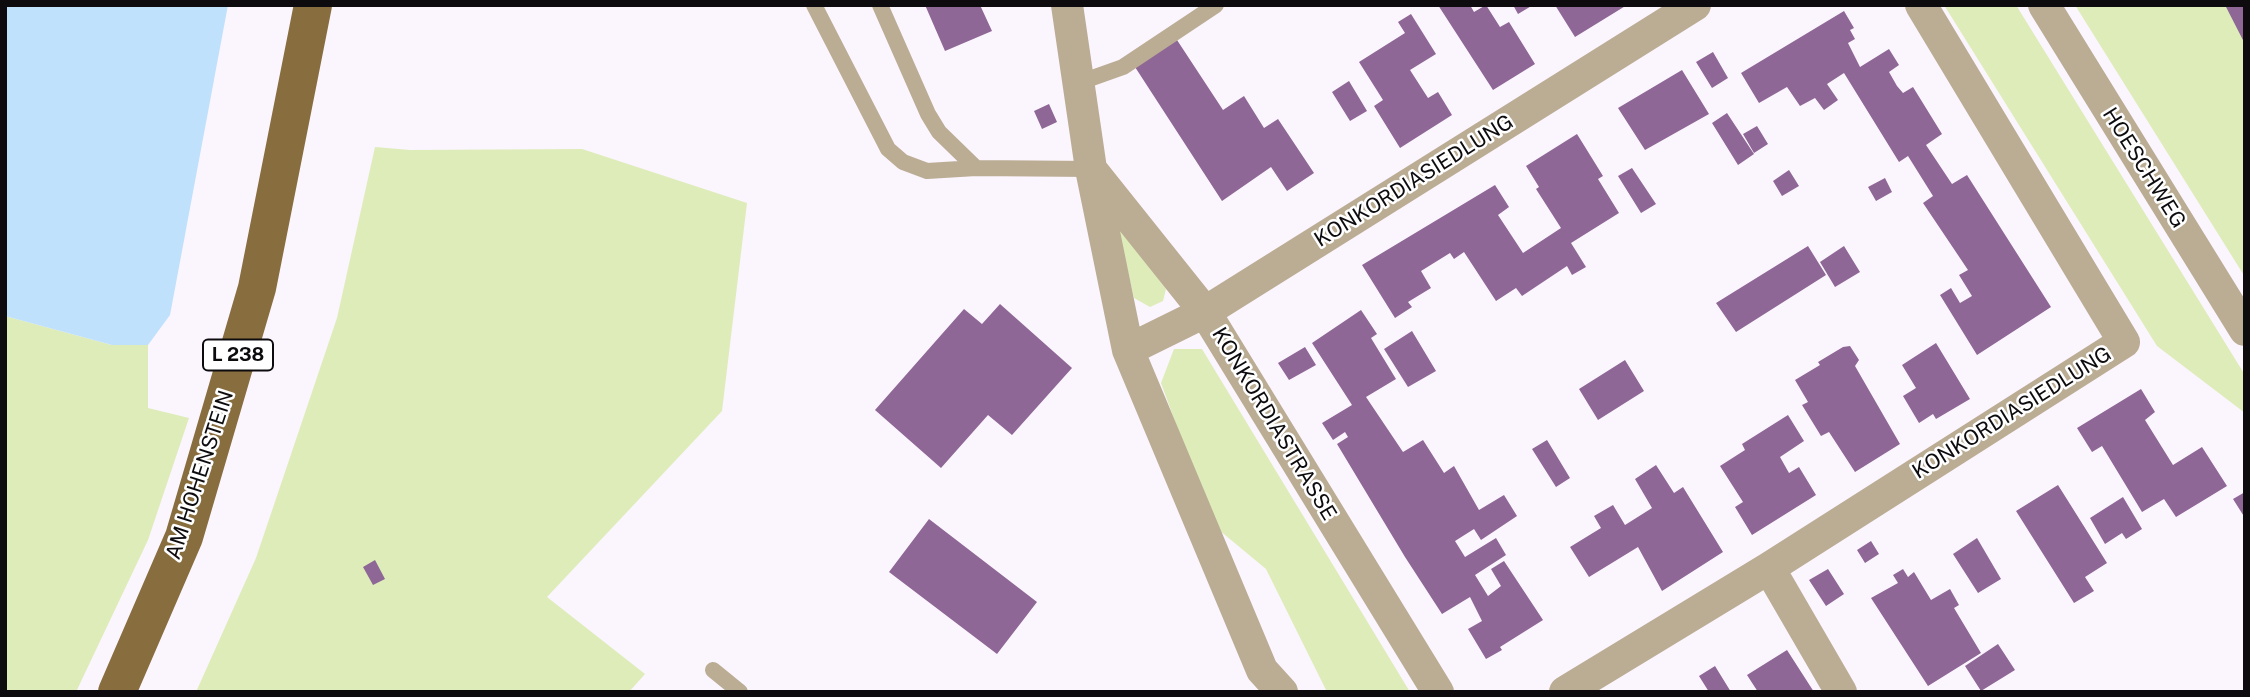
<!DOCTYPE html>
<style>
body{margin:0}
#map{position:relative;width:2250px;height:697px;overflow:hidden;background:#fbf5fd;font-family:"Public Sans",sans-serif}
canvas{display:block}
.frame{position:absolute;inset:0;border:7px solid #0d0b0e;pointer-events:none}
</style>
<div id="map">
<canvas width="2250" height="697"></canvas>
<div class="frame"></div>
</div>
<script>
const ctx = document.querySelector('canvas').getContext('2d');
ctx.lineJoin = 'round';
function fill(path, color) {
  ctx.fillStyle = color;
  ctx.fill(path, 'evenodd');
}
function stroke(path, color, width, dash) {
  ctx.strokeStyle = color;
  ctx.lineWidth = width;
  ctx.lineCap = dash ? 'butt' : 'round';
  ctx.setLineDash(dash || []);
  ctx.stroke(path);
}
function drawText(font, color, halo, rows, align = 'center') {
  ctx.font = font + ' "Public Sans",sans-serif';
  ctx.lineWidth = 5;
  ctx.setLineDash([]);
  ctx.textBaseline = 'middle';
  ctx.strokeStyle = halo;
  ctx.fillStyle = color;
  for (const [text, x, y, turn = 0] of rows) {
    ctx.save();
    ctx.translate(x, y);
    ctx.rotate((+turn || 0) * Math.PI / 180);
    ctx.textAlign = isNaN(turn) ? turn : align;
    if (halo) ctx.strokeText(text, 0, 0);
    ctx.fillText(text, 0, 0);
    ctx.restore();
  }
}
fill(new Path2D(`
 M1944,5h72l229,370v38l-88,-67z
 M2075,5h170v272z
 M375,147l35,3 172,-1 165,54 -25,208 -175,186 98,77 -16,18h-433l60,-134 81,-240z
 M1117,224l49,65 -3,12 -13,6 -16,-9z
 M5,316l107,29h36v63l41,10 -41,122 -72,152h-71z
 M1174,349h28l208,343h-83l-61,-123 -53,-44 -52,-142z`), '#deecb9');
fill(new Path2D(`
 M5,5h223l-58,310 -22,30h-36l-107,-29z`), '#c0e1fb');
fill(new Path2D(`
 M925,5h55l12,26 -47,20z
 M1438,5h32l4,7 12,-7 14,22 9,-5 26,42 -42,26z
 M1513,5h20l-15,9z
 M1555,5h72l-52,32z
 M2225,5h20v39z
 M1844,11l10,17 -4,2 5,9 -7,4 12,24 29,-18 10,16 -10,7 8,14 6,7 10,-6 29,47 -16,11 26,39 15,-9 84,132 -74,48 -37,-60 11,-7 9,15 12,-7 -13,-21 9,-5 -45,-67 10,-7 -25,-40 -9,6 -55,-89 -17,11 11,16 -14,10 -9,-12 -15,8 -13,-19 -28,16 -18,-30z
 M1411,14l25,40 -26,16 18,28 10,-6 14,23 -52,33 -26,-42 9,-6 -24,-38 46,-29 -7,-11z
 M1177,40l46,70 21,-14 20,32 14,-9 36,54 -27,18 -16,-24 -49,34 -87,-134z
 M1713,52l15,26 -16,10 -16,-26z
 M1682,70l27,44 -64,36 -27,-42z
 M1349,81l18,30 -17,10 -18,-29z
 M1049,104l8,18 -15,7 -8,-18z
 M1727,113l27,41 -16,11 -26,-42z
 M1757,126l11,18 -14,9 -11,-19z
 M1577,134l26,42 -5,3 21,34 -48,30 15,24 -14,8 -5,-9 -45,30 -6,-8 -20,13 -32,-49 -10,7 -4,-6 -29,18 10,17 -23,14 4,5 -17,11 -33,-53 133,-80 14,22 -11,8 25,38 38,-25 -25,-39 3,-2 -13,-21z
 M1632,168l24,36 -15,9 -23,-37z
 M1789,170l10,16 -17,10 -9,-15z
 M1885,178l7,14 -16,9 -8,-14z
 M1808,246l18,29 -90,57 -20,-29z
 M1844,246l16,26 -25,15 -15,-25z
 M1000,304l72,64 -60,67 -24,-20 -47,53 -66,-58 89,-101 18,15z
 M1361,310l16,24 -6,4 25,41 -30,18 37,55 20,-12 21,33 10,-7 25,44 25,-15 13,21 -36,24 -7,-11 -19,12 10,16 31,-19 10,17 -31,20 13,21 13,-10 -10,-17 13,-8 39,59 -43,27 2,3 -16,9 -18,-30 14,-8 -12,-24 -28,17 -37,-57 -68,-113 11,-7 -3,-5 -12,8 -11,-17 30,-18 -40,-62z
 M1412,331l24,40 -28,16 -24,-38z
 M1936,343l34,56 -34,20 -3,-5 -14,9 -16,-27 13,-8 -14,-23z
 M1850,346l9,14 -4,6 45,78 -45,28 -26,-40 -8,4 -19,-31 6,-3 -13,-22 25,-15 -2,-3 25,-15z
 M1305,347l11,18 -27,15 -11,-17z
 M1625,360l19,31 -46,29 -19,-31z
 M2141,389l14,23 -10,8 28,45 29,-18 25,39 -51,31 -12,-18 -22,13 -40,-66 -10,6 -15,-24z
 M1788,415l16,26 -24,16 9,16 10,-6 17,28 -64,40 -17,-28 8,-5 -23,-36 25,-16 -3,-6z
 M1547,440l23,38 -14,9 -24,-38z
 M1656,465l18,28 9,-6 40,65 -61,39 -24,-44 -49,30 -19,-30 31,-19 -7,-12 19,-11 12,20 27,-17 -17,-29z
 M2058,485l49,78 -22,14 9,14 -20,12 -58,-92z
 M2245,492v26l-12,-19z
 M2123,497l19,32 -16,10 -4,-6 -17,11 -15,-26z
 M929,519l108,83 -40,52 -108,-82z
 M1977,538l24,41 -23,14 -25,-39z
 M1871,541l8,13 -14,9 -8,-13z
 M375,560l10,19 -12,6 -10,-18z
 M1828,569l16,25 -18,12 -17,-26z
 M1903,569l5,8 6,-5 17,28 19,-11 9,16 -5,3 27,45 -53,33 -57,-88 27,-15 -5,-8z
 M1998,644l17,26 -34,21 -16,-25z
 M1787,650l27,42h-56l-11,-17z
 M1715,666l16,26h-22l-10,-16z`), '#8e6796');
stroke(new Path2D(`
 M814,5l74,144 15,13 24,9 49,-3 115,1
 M880,5l48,109 11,18 37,36
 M1078,83l45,-16 93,-62
 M713,670l27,22`), '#bbac94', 16);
stroke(new Path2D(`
 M1067,5l24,164 37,181 134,320 20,22
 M2044,5l201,325
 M1094,173l111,139 233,380
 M1128,350l77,-38 490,-307
 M1769,568l72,124
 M1565,692l204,-124 355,-226 -203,-337`), '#bbac94', 32);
stroke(new Path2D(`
 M117,692l67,-155 73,-249 56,-283`), '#886d3f', 38);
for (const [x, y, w] of [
 [238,355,70]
]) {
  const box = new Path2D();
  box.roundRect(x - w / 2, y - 15.5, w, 31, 5);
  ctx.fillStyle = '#fff';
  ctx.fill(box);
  stroke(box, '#0d0b0e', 2);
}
drawText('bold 19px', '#0d0b0e', null, [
 ["L 238",238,355]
]);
drawText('21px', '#0d0b0e', '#fff', [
 ["HOESCHWEG",2144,168,58],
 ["KONKORDIASIEDLUNG",1414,181,-32],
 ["KONKORDIASIEDLUNG",2012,413,-32],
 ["KONKORDIASTRASSE",1274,424,59],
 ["AM HOHENSTEIN",200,475,-72]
]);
</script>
